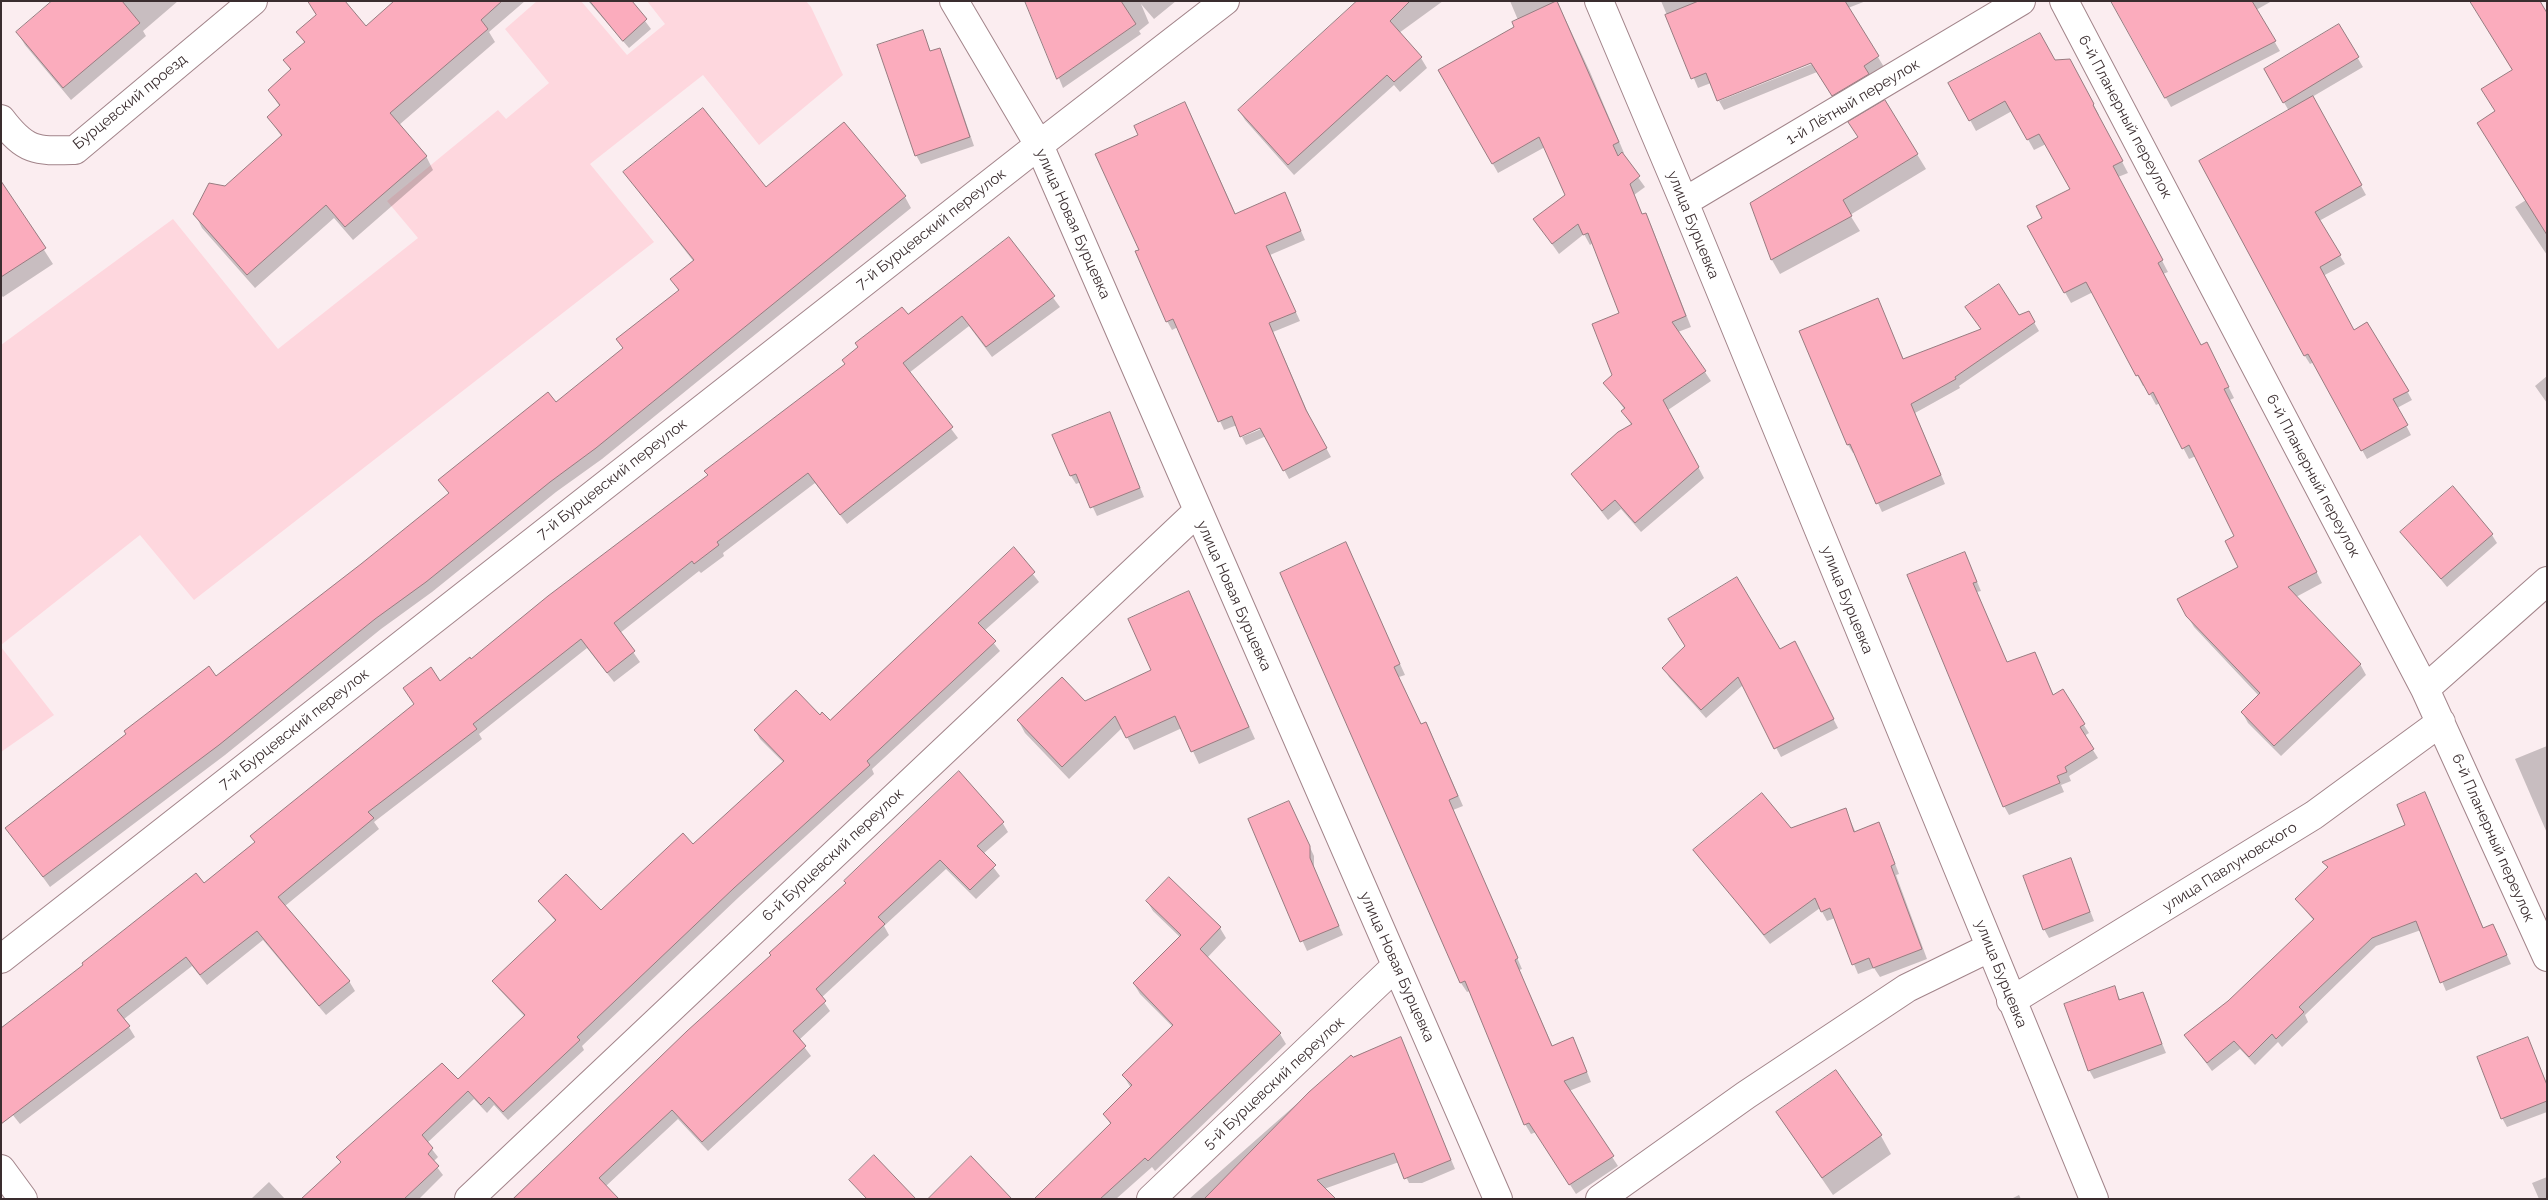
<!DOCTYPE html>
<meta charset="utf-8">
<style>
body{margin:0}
#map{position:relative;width:2548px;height:1200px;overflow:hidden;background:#fbedf0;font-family:Raleway,sans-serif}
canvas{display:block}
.frame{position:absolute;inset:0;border:2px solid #3a2d2f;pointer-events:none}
</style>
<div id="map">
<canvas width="2548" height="1200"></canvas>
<div class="frame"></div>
</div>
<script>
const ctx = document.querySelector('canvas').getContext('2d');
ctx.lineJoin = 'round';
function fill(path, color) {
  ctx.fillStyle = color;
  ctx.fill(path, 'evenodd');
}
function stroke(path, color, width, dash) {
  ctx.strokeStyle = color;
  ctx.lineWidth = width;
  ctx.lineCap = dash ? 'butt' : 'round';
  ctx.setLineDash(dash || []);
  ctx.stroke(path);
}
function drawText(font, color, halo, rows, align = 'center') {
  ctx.font = font + ' Raleway,sans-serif';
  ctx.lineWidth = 4;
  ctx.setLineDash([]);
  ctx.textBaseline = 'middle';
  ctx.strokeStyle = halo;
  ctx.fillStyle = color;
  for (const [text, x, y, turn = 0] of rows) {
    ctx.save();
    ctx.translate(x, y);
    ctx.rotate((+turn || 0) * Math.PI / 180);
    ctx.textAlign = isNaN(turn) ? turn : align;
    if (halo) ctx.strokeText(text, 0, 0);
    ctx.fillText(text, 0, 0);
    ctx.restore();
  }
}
fill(new Path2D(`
 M537,1h44l46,54 38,-31 -18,-23h159l5,6 32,68 -84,70 -56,-70 -113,89 64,78 -460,358 -54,-65 -139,110v-300l172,-126 105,130 140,-111 -31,-37 111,-91 8,9 43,-36 -44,-54z
 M1,647l53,68 -53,37z`), '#fed7de');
fill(new Path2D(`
 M54,1h124l-35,30 3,5 -75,64 -46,-55 -7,-12z
 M438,1h87l-36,31 6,10 -96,83 27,31 7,14 -80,70 -19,-22 -79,70 -53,-60 -7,-14 87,-77 -14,-20 12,-10 -11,-17 22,-19 -6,-11 20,-16 -7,-12 68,-4z
 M588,1h42l21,28 -22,19z
 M1027,1h149l-22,18 -13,-15 8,19 -10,8 2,3 -78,54z
 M1359,1h84l-44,32 22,25 6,10 -27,24 -6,-7 -100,90 -49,-55 -6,-10z
 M1510,1h44l8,11 28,60 34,81 -3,1 24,33 -11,8 9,21 2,-1 6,10 40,102 -13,5 33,49 -43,29 36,68 -63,54 -20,-23 -13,11 -36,-46 60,-48 -9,-14 2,-2 -20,-27 8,-7 8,-62 -28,-71 -3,2 -6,-11 -25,20 -24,-34 32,-24 -22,-49 -47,26 -58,-102 76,-43 2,-8z
 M1661,1h205l-18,7 36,59 -15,9 -31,29 -21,-33 -93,38 -5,-9 98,-39 -106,21 -13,5z
 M2112,1h160l-16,9 24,41 -109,56z
 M2547,15v240l-32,-48 11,-7 -29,-88 17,-42z
 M2338,25l25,42 -51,30 54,98 -47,26 26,43 -22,12 30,56 34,27 2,-1 23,42 -15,8 14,27 -44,24 -53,-97 -4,2 -5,-8 -105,-194 89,-51 -24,-41z
 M922,31l9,21 8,-3 5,9 30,88 -53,18 -5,-9z
 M2055,61l21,10 23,44 -1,1 30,57 -10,4 50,95 -5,2 38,72 11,8 22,44 -4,2 92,183 -26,14 64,67 6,11 -85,81 -33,-33 -6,-11 17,-16 -65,-69 -7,-12 53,-48 -4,-30 -40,-81 -7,3 -29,-56 -4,2 -11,-20 -2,1 -50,-94 -22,11 -43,-77 16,-8 27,-29 -25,-45 -12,6 -22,-39 -36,20 -26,-48z
 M1885,102l41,67 -76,46 10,16 -80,43 -8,-14 -21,-57 108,-65z
 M1190,113l46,102 53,-12 16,37 -35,15 30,66 -27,11 38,88 20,37 -42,22 -23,-43 -20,9 -4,-8 24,-10 -29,-2 -13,5 -46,-103 -6,3 -5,-9 -26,-70z
 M844,124l61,73 6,11 -309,251 -46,33 -124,100 -51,37 -156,126 -175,132 -43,-59 209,-150 146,-113 87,-71 -9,-14 116,-76 68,-54 -6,-10 61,-48 -7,-13 22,-17 -70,-90 142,17z
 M1,183l52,81 -50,33 -2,-2z
 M1009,239l51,68 -68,50 -23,-31 -60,47 49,65 -111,86 -32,-41 -92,70 1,3 -23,17 -2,-2 -79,62 20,29 -26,20 -27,-34 -108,86 3,5 -108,83 5,7 -94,77 64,75 6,10 -29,24 -63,-75 -56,45 -15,-19 -68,53 11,18 -115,87 -19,-24 203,-215 52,-42 184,-160 269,-207 -3,-5z
 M1877,299l27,61 78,-30 -10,-14h46l10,-4 11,19 -80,55 1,2 -45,25 30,71 -63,28 -27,-59h-2l-5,-8 -48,-114z
 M2547,376v27l-12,-17z
 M1110,413l34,84 -47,19 -16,-34 -5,2 -5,-8z
 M2402,532l90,3 5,8 -50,44z
 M1346,544l59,131 -6,2 22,48 5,-2 5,10 32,73 -10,4 69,159 -3,1 34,77 25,2 13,33 -22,9 49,75 -42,28 -40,-62 -5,2 -6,-10 -55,-133 -3,1 -6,-9 -179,-409z
 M1013,549l26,33 -55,49 16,20 -128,118 2,5 -135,123 -157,149 2,4 -76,70 -14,-15 -7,8 -13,-14 -47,44 11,14 -5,5 10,13 -24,24h-116l38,-36 -4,-6 121,-76 67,-64 -26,-28 -5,-8 62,-59 -16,-20 61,10 92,-67 91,-82 -24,-24 -5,-9 65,-14 9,6z
 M1965,553l16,38 -4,1 30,71 28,-10 19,43 8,-5 27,42 -5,3 14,22 -29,18 2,5 -10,4 3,7 -55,23 -5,-9z
 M1189,593l66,146 -56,25 -17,-36 -48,22 -12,-22 -53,51 -44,-46 -7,-13 67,-18 67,-31z
 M1686,647l113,5 39,76 -57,29 -38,-72 -37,33 -37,-41 -5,-9z
 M2547,746v87l-32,-74z
 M2425,794l59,135 13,5 14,30 -65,27 -25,-61 -45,16 -71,69 3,7 -26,25 -4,-5 -23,23 -15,-16 -28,22 -26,-35 43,-34 85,-81 -17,-21 31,-31 -4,-7 83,-36z
 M1845,809l11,24 22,-9 6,10 15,40 -3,1 31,84 -47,18 -6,-9 -16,6 -23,-56 -8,3 -7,-13 -50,36 -75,-94 95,-20z
 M1293,811l21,45v12l29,67 -36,16 -58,-131z
 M1002,822l6,10 -25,22 17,22 -24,23 -30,-30 -62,57 5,9 -68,63 9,13 -31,29 12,16 -103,95 -30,-32 -72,67 4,13h-98l335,-315z
 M2070,859l24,62 -45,17 -5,-9z
 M1147,901l73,27 6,10 -19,20 73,76 6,10 -131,127 -3,-4 -36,32h-80l75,-74 -7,-11 27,-26 -8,-13 50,-48 -33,-33 -6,-10 47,-46 -28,-27z
 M2114,988l7,13 21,-7 24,59 -72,26 -5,-9z
 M1400,1038l55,131 -33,14h-13l-10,-21 -75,27 10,10h-145l162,-143 2,2z
 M2528,1039l19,45v28l-40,15 -5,-9z
 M1777,1113l104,23 10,18 -58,41z
 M2547,1177v22h-8l-7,-16z
 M269,1182l16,17h-34z
 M2019,1195l2,4h-10z`), '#0003');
const building = new Path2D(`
 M52,1h70l18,22 -77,65 -47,-56z
 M308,1h37l21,25 28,-25h108l-21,19 7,9 -98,84 37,43 -82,71 -19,-22 -79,70 -54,-61 16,-31 16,3 57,-51 -15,-18 13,-12 -12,-15 23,-21 -8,-9 22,-18 -9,-10 20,-17z
 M590,1h42l15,18 -24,22z
 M1025,1h96l15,23 -79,55z
 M1357,1h53l-20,20 32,36 -28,25 -7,-7 -99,90 -50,-55z
 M1557,1l62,141 -6,3 5,11 4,-4 18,24 -10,8 12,30 4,-1 40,103 -14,6 34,49 -43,29 36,67 -64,56 -20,-23 -13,11 -31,-37 47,-42 14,-8 -11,-13 4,-3 -22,-25 9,-8 -20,-51 27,-11 -31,-80 -5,2 -5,-11 -26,20 -19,-25 32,-24 -26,-58 -47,27 -54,-94 76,-43 -2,-5z
 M1699,1h146l34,55 -15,10 5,8 -37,22 -21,-33 -94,38 -11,-28 -15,6 -26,-64z
 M2111,1h141l24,40 -111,57z
 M2470,1h70l7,12v222l-70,-112 18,-12 -14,-22 31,-19z
 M2339,24l20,33 -76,46 -19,-34z
 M923,30l7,21 10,-3 30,89 -55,19 -38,-111z
 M2040,33l15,27 15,-1 24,45 -1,1 30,56 -10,5 50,94 -5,3 43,82 6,-3 22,45 -5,2 93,183 -29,15 73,77 -87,82 -33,-34 19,-19 -74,-77 -9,-17 61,-32 -13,-26 9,-5 -45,-91 -7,4 -29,-57 -4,3 -11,-20 -2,1 -50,-94 -22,11 -37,-67 15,-8 -6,-12 34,-17 -31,-55 -12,6 -22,-39 -36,20 -21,-38z
 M2313,96l49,89 -47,27 26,43 -21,12 34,63 13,-8 42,69 -16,8 15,26 -47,26 -53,-97 -4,2 -105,-195z
 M1885,100l33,54 -75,46 9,16 -81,44 -21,-57 108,-66 -10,-15z
 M1185,102l50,112 50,-22 16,39 -35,15 30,66 -27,11 37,87 21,38 -44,23 -23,-43 -20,9 -8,-21 -14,6 -45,-103 -7,3 -31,-71 4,-1 -44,-96 43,-19 -4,-9z
 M703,108l63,79 78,-65 62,74 -310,252 -46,34 -124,100 -51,37 -156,126 -176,132 -38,-49 121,-94 -2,-3 85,-65 7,10 145,-112 88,-71 -11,-13 110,-88 8,10 67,-54 -7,-9 63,-49 -9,-11 24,-19 -71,-88z
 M1,181l45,67 -45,29z
 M1009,237l46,59 -69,51 -24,-31 -59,47 50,64 -113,88 -32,-42 -91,69 2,3 -25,19 -2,-3 -78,62 21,28 -28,22 -26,-34 -108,85 4,5 -109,83 6,6 -96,79 72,84 -31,25 -62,-75 -57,44 -14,-18 -69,53 13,16 -129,98v-96l82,-63 -1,-2 114,-90 8,10 51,-41 -5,-6 164,-132 -11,-16 28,-21 9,14 30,-24 1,2 77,-63 160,-121 -4,-4 141,-107 -3,-4 16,-13 -3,-4 47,-36 6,7z
 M1999,284l20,31 10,-4 6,11 -80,55 1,2 -45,25 30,71 -65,29 -26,-60 -3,1 -48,-114 79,-33 25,61 78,-30 -16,-22z
 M1110,412l30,76 -50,20 -14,-34 -6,2 -18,-41z
 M2453,486l40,48 -52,45 -41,-47z
 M1346,542l54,122 -6,3 27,57 5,-2 32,74 -9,4 69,158 -3,2 37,86 21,-9 14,35 -23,9 50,75 -45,29 -40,-62 -5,2 -59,-144 -5,2 -180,-410z
 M1014,547l21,25 -57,51 18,18 -129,120 3,4 -136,123 -157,149 3,3 -77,72 -14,-15 -8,8 -13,-14 -46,44 11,13 -5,6 11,12 -35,33h-103l40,-37 -5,-5 106,-94 16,16 67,-64 -33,-34 64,-61 -18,-19 28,-27 35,36 82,-77 10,11 91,-83 -30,-31 42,-40 24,25 2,-3 8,8z
 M1965,552l12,30 -4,1 34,79 28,-10 18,43 10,-6 22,35 -5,3 14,22 -29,18 2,5 -10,4 3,7 -57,24 -96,-232z
 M1737,577l43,72 15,-8 39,78 -60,30 -36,-72 -37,33 -39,-42 23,-22 -17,-27z
 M1189,591l60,136 -58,25 -16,-36 -49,22 -11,-22 -53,51 -45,-47 45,-43 23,24 66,-31 -23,-51z
 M959,771l45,51 -27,24 19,19 -26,25 -30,-30 -62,57 7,7 -69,65 10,12 -33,30 13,15 -104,96 -30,-32 -73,68 20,21h-106l174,-168 84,-76 -2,-2 77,-70 -2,-2z
 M2425,792l58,136 10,-4 14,31 -67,28 -24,-62 -44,17 -73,69 5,5 -28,27 -4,-5 -23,23 -15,-16 -27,22 -23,-28 44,-34 86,-82 -19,-20 33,-32 -6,-5 83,-37 -8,-20z
 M1762,793l29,35 55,-20 8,24 25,-10 16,42 -4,2 31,83 -49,19 -4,-10 -17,7 -22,-57 -9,4 -6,-14 -51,37 -71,-85z
 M1289,801l21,45v12l29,68 -39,16 -52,-123z
 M2071,858l19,54 -47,18 -20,-54z
 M1169,877l52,50 -21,22 81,84 -133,128 -3,-3 -45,41h-66l77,-76 -8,-9 29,-29 -10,-10 51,-50 -40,-42 48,-48 -35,-34z
 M2115,986l4,14 24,-8 19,52 -74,27 -24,-67z
 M1401,1037l50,123 -47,19 -10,-26 -77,27 19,19h-132l105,-107 42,-37 2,2z
 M2528,1037l19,48v16l-46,18 -24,-62z
 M1836,1070l46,65 -60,43 -46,-66z
 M874,1155l42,44h-49l-18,-19z
 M971,1156l41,43h-84z`);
fill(building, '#fbacbd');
stroke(building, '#987b80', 1);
const minor = new Path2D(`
 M954,1l85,144 459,1054
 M1599,1l85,201 410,997
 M2064,1l361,688 122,268
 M1,119c25,33 35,32 74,31l178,-149
 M1684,202l337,-201
 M2425,689l122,-108
 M1,959l1038,-814 186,-144
 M2011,1001l303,-186 127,-93
 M1,1169l22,30
 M469,1199l729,-688
 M1151,1199l245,-233
 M1600,1199l146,-104 161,-107 82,-40`);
stroke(minor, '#a2848a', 30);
stroke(minor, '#fff', 28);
drawText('15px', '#3a2d2f', '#fff', [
 ["Бурцевский проезд",130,102,-39],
 ["1-й Лётный переулок",1853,102,-31],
 ["6-й Планерный переулок",2125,117,62],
 ["улица Новая Бурцевка",1073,224,66],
 ["улица Бурцевка",1693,225,68],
 ["7-й Бурцевский переулок",931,229,-38],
 ["6-й Планерный переулок",2313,476,62],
 ["7-й Бурцевский переулок",612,479,-38],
 ["улица Новая Бурцевка",1234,596,66],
 ["улица Бурцевка",1847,600,68],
 ["7-й Бурцевский переулок",294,729,-38],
 ["6-й Планерный переулок",2493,838,66],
 ["6-й Бурцевский переулок",833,855,-43],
 ["улица Павлуновского",2230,867,-32],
 ["улица Новая Бурцевка",1397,967,66],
 ["улица Бурцевка",2001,974,68],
 ["5-й Бурцевский переулок",1274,1083,-43]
]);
</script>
